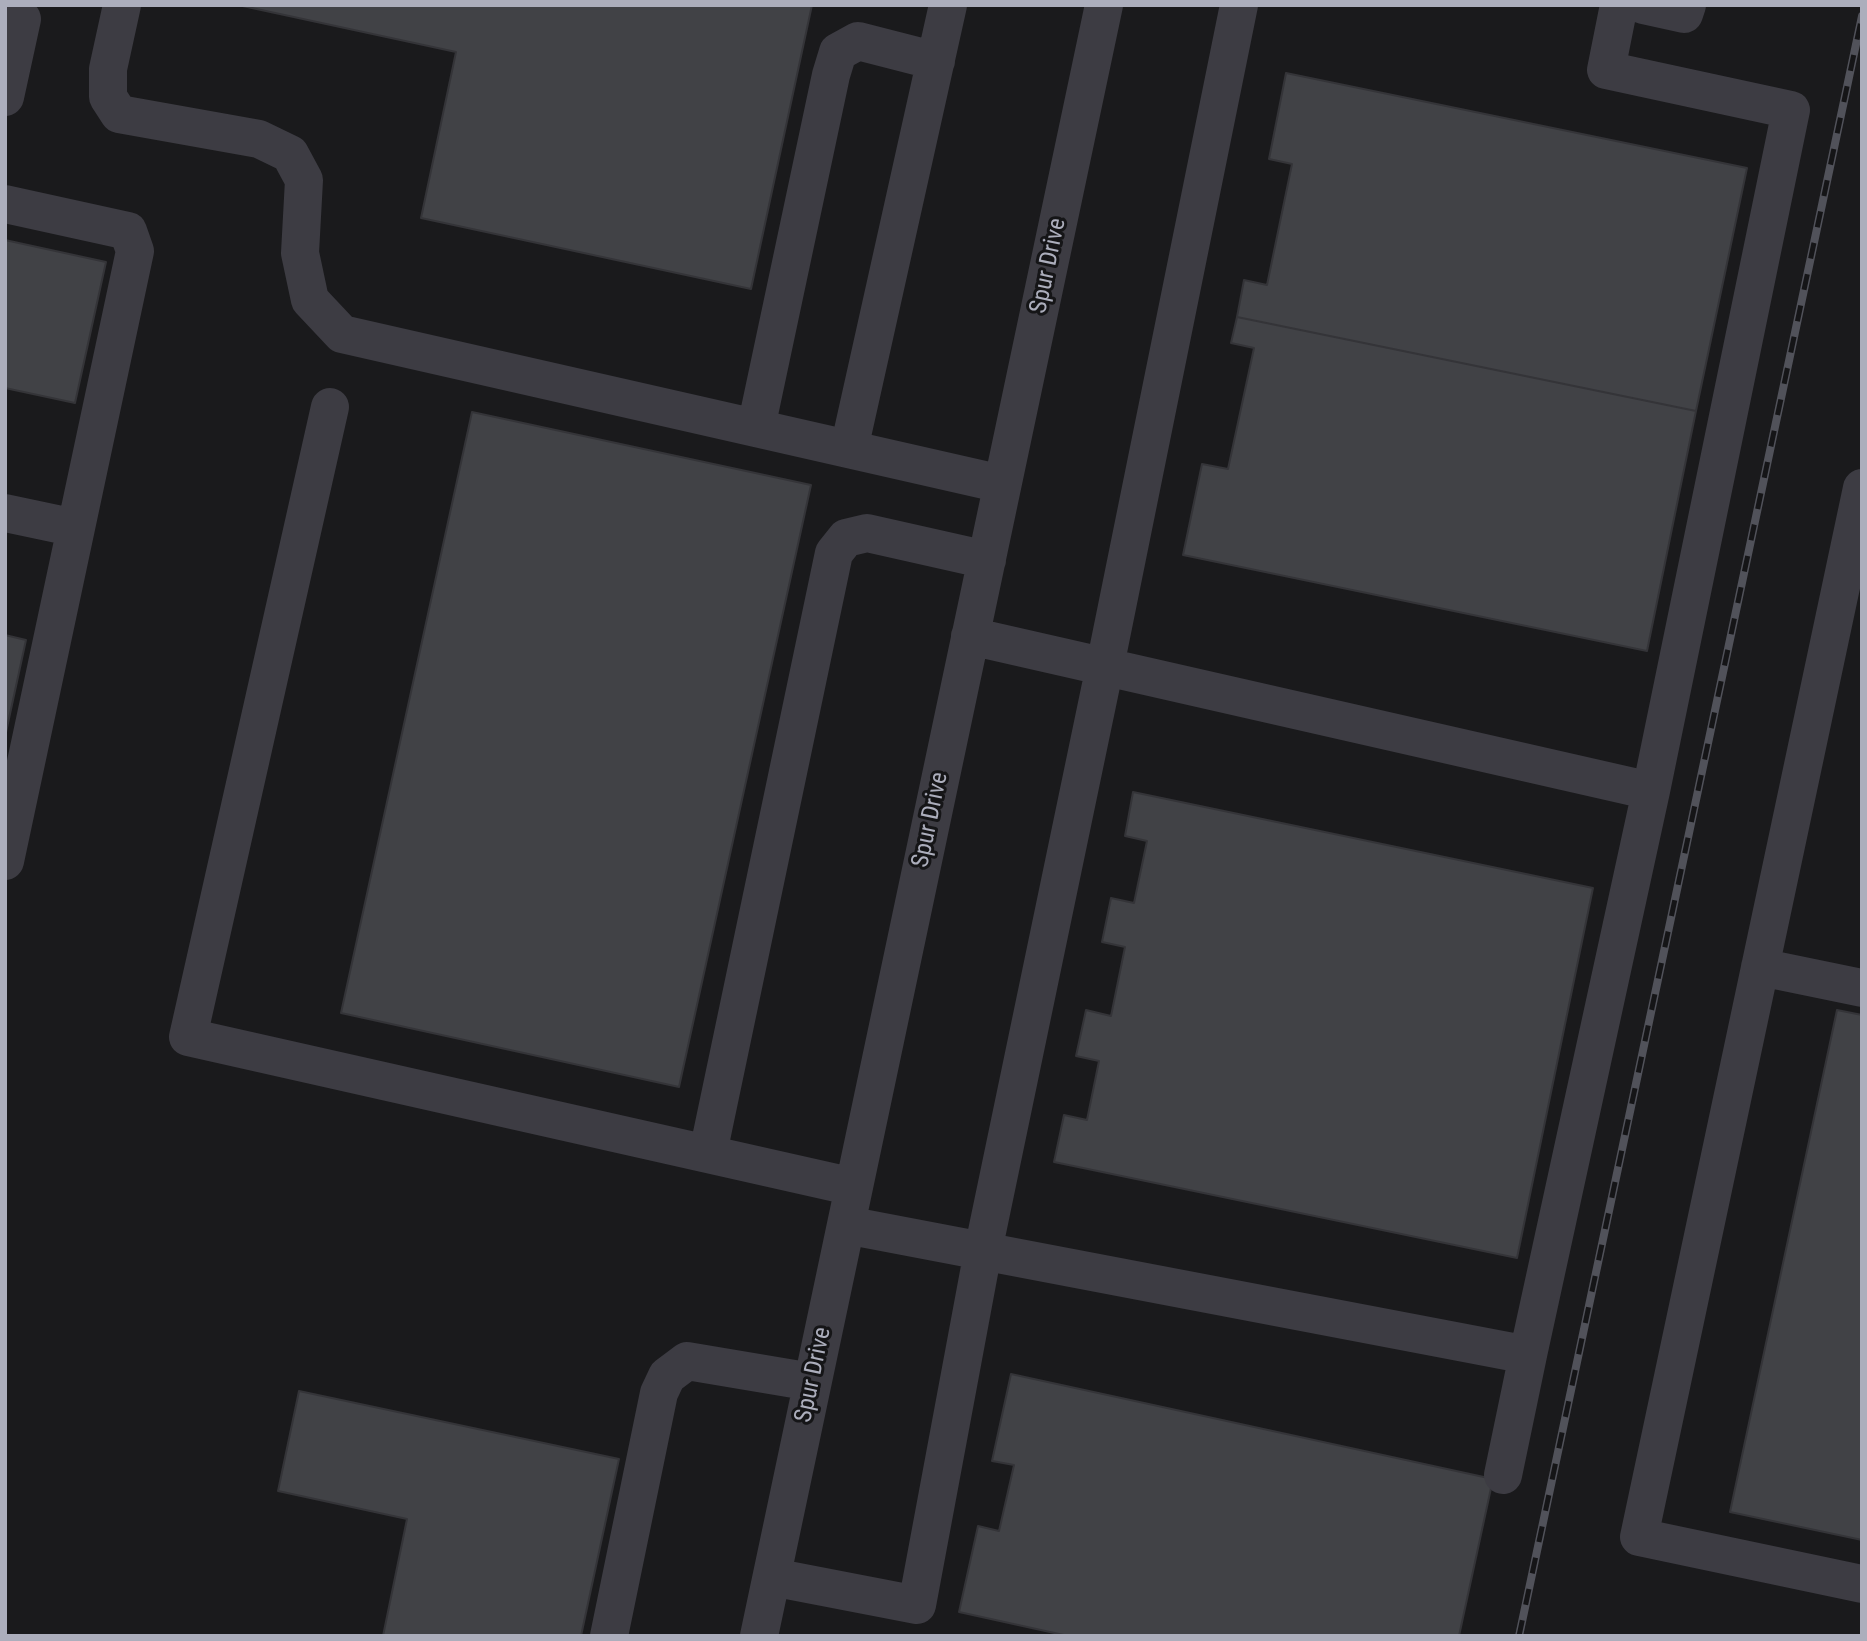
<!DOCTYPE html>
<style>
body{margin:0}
#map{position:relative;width:1867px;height:1641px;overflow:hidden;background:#1a1a1c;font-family:"Roboto Condensed",sans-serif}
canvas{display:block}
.frame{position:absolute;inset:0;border:7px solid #acaebc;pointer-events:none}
</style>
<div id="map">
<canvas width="1867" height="1641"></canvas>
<div class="frame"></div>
</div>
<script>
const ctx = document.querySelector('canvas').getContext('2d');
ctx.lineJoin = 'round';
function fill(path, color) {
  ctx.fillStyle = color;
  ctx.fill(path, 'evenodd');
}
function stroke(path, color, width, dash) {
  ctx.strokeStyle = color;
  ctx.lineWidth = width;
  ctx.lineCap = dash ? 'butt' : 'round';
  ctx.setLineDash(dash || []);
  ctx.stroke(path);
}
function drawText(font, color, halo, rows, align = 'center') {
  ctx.font = font + ' "Roboto Condensed",sans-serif';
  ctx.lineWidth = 6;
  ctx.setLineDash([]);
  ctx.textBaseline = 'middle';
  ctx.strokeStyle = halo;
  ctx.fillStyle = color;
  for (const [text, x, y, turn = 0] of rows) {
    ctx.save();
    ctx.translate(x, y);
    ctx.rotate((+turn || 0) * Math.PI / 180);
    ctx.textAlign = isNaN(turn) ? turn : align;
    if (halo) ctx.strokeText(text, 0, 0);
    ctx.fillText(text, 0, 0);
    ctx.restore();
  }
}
const building = new Path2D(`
 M238,5h574l-61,284 -330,-71 35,-166z
 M1286,73l461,95 -51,243 -459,-94 7,-37 23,5 25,-121 -23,-5z
 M5,240l101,22 -31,141 -70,-15z
 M1237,317l459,94 -49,240 -464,-96 19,-91 26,5 26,-121 -23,-5z
 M472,412l339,73 -132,602 -338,-74z
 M5,635l21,5 -21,97z
 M1133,792l460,96 -76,370 -463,-96 10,-47 23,5 12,-59 -23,-5 10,-46 25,6 14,-69 -23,-5 9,-44 23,5 13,-62 -22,-5z
 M1837,1010l25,5v525l-132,-28z
 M1011,1374l482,105 -34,157h-391l-109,-24 19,-86 21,5 15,-66 -22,-4z
 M299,1391l320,68 -38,177h-198l24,-117 -129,-28z`);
fill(building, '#414246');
stroke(building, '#343438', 2);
stroke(new Path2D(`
 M122,5l-14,64v28l11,17 140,25 31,15 14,26 -4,73 10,47 32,34 660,150
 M1619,5l-13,65 185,40 -140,681
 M1643,5l41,9 3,-9
 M5,16l17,3 -17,78
 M5,204l123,27 7,20 -130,610
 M330,407l-142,630 666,150
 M756,428l75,-353 7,-23 20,-11 78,20
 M849,449l99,-444
 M1862,488l-223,1049 223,47
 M5,513l71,15
 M1760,967l102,21
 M708,1153l126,-600 12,-15 21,-5 120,27
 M846,1225l682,130 123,-564 -681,-155
 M1503,1475l25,-120
 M772,1577l145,28 66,-354 122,-585 134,-661
 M609,1636l50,-243 8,-17 20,-15 125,21
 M759,1636l345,-1631`), '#3d3c43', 38);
const rail = new Path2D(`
 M1519,1636l343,-1620`);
stroke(rail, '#51525a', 8);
stroke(rail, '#151517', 5, [16]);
drawText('24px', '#acaebc', '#151517', [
 ["Spur Drive",1049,266,-78],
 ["Spur Drive",931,820,-78],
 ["Spur Drive",814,1375,-78]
]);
</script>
